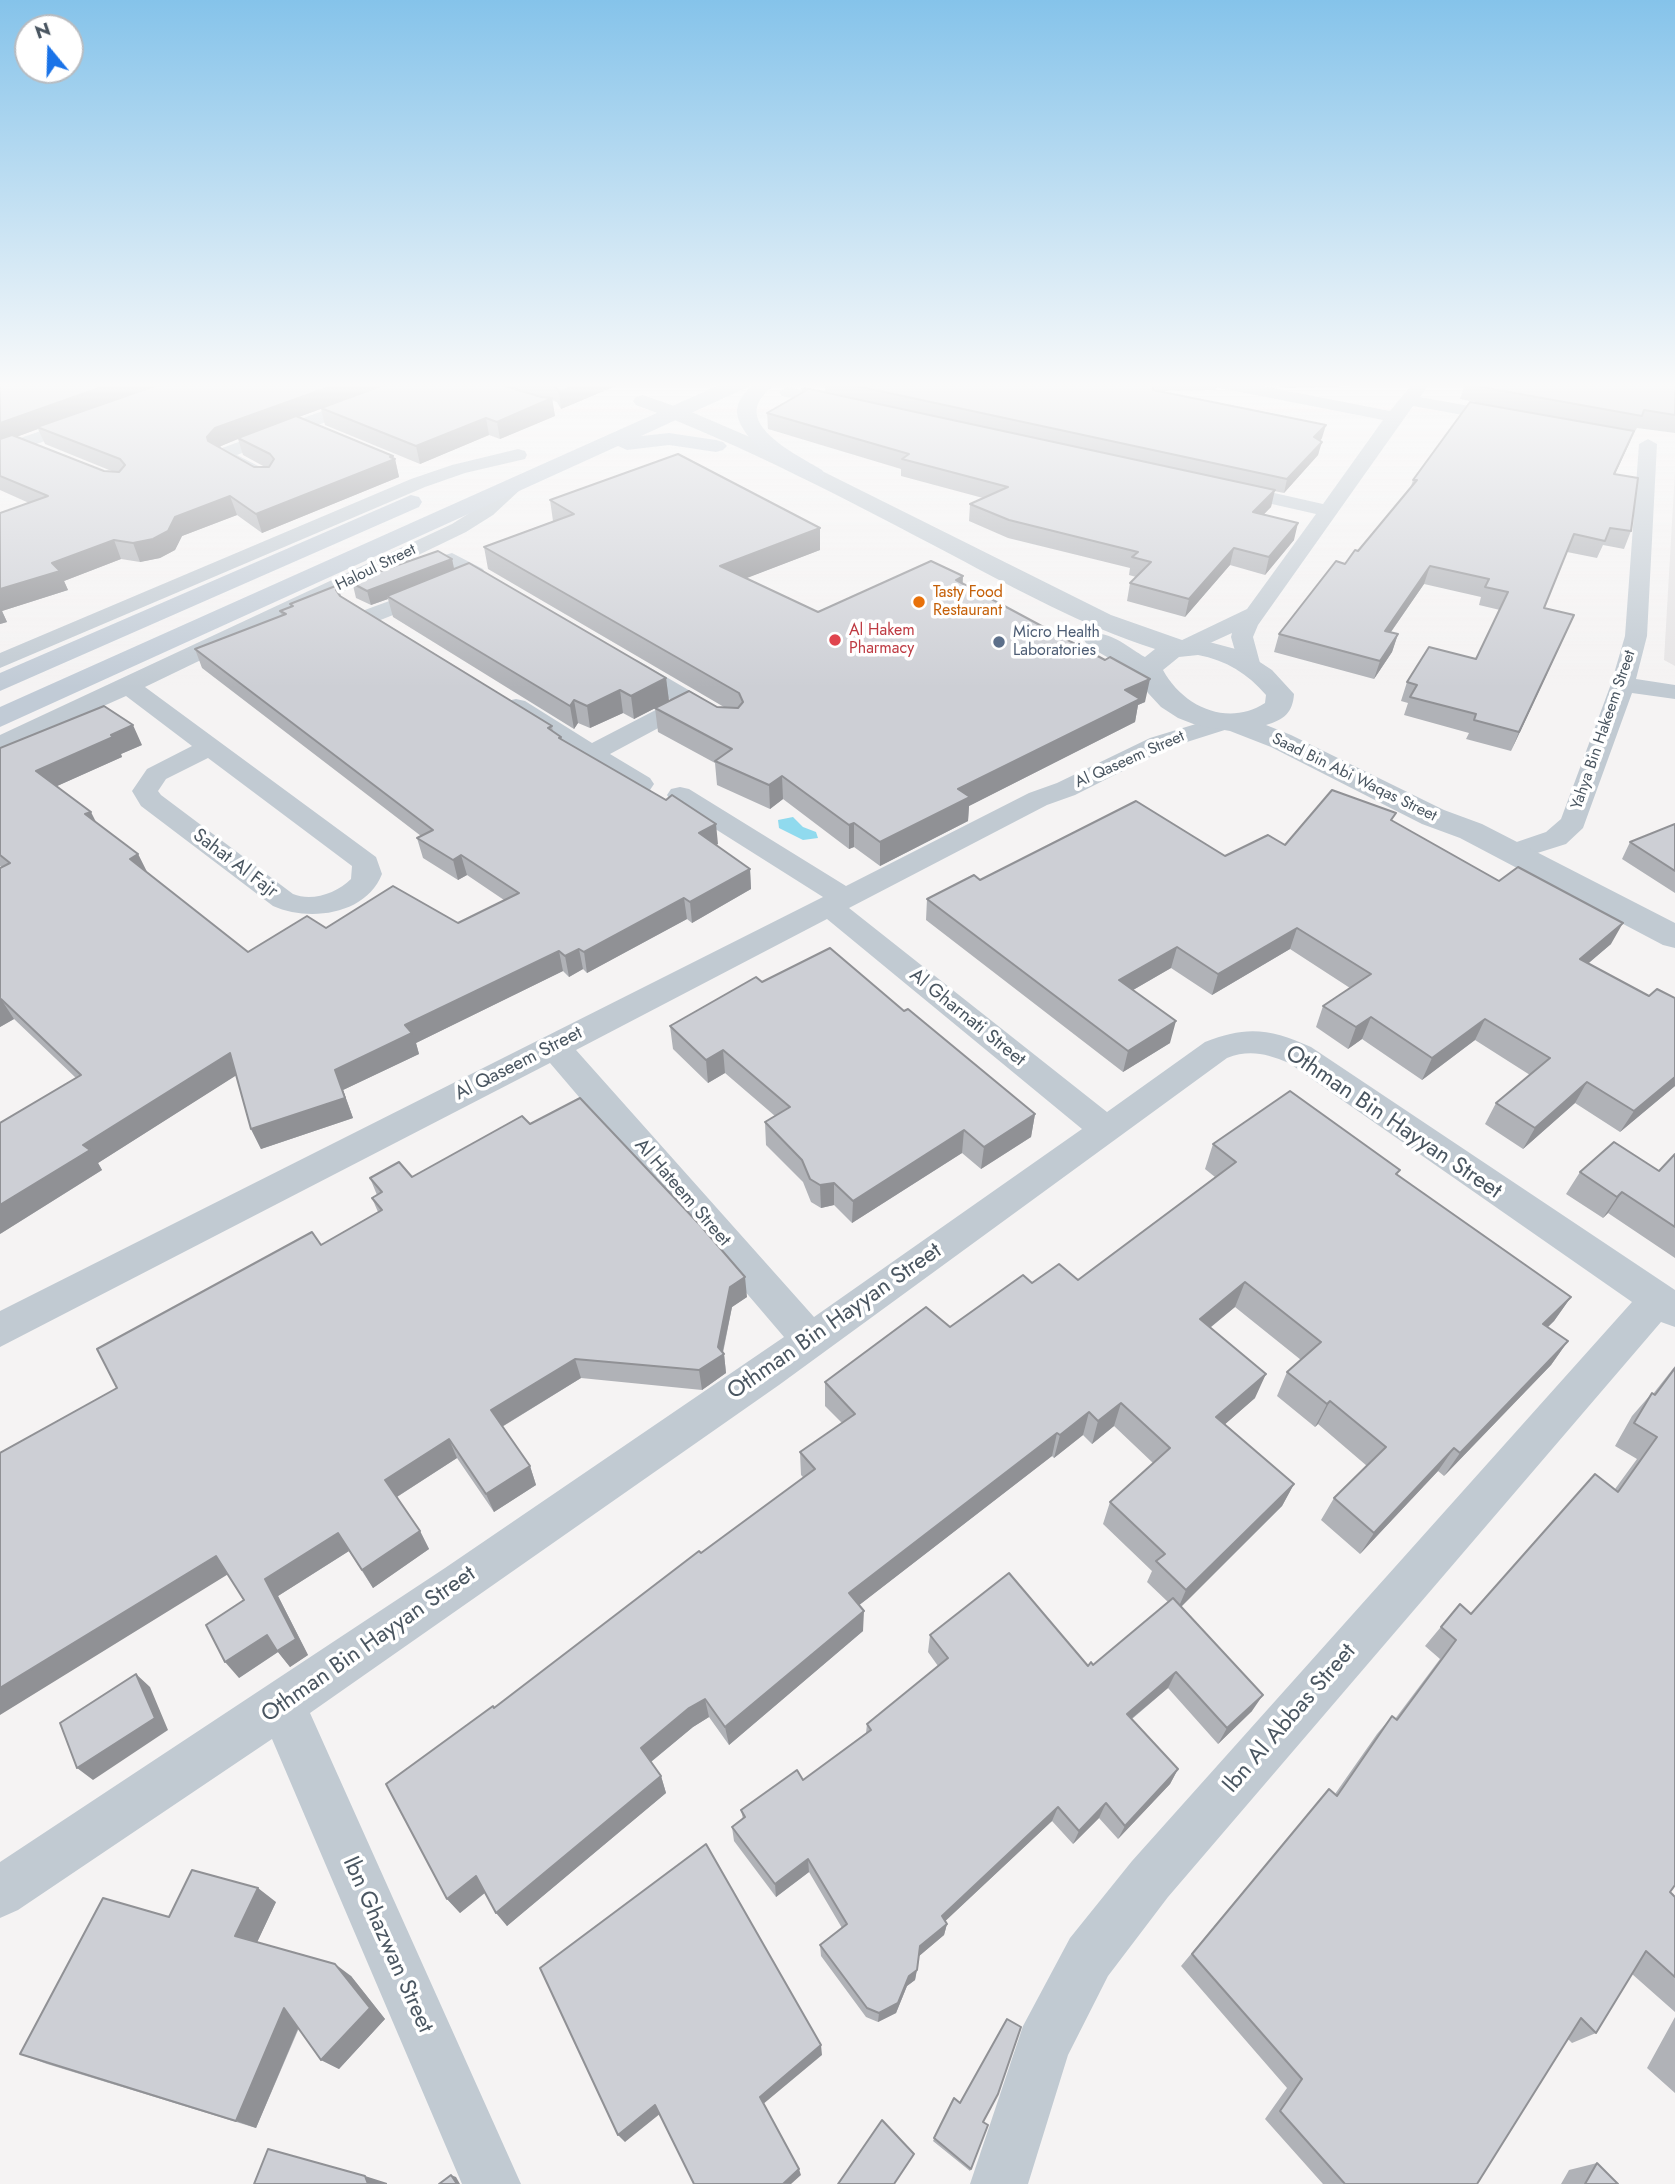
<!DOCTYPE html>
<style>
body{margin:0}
#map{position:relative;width:1675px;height:2184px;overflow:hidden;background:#f5f3f3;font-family:Jost,sans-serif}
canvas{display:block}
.north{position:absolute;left:14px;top:14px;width:70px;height:70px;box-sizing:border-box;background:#fff;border:2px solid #b7bbc0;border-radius:50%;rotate:341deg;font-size:19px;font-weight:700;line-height:28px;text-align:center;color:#4a5661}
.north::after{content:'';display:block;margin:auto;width:24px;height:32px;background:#1a73e8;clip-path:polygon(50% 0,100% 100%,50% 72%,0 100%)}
</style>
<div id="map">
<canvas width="1675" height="2184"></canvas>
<div class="north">N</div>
</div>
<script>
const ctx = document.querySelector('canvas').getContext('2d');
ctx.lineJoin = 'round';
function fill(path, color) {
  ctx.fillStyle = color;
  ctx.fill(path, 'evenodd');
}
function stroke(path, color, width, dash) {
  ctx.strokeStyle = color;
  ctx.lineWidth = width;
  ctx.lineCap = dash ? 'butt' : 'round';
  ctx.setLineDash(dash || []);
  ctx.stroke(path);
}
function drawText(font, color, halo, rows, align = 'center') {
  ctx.font = font + ' Jost,sans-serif';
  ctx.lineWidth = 7;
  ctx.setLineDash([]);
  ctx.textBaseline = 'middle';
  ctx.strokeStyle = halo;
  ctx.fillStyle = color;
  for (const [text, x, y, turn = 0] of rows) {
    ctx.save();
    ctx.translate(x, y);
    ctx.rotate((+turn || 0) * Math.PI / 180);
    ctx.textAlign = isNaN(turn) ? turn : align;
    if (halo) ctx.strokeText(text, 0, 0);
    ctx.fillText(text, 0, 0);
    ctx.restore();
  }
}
fill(new Path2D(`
 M1675,470v196l-11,-6z`), '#e6e4e5');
fill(new Path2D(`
 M793,817l10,10 13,5 2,6 -15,2 -24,-12 -1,-8z`), '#90daee');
fill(new Path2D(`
 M401,382h24l-2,4 -186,69 27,14 2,4 -2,4h-14l-35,-21 7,-8z
 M1207,382h35l148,29 24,-29h17l-11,15 87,16 9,5 -9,5 -94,-17 -155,219 -5,12 7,26 -4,5h-16l-9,-31 1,-4 -46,21 -8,-2 -3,-5 3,-5 69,-33 69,-95 -93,-21 -3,-4 10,-6 93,21 60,-84 -168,-33z
 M788,387l60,13 3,4 -9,5 -60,-13 -3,-4z
 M84,416l9,5 -3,4 -90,32v-12z
 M1648,439l9,5 -10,192 -11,43 39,6v14l-43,-6 -49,135 -17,16 -54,17 -10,-2 -4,-6 4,-6 44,-15 15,-13 50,-135 14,-48 14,-192z
 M518,449l7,2 2,4 -2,4 -60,14 -40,14 -425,181v-15l411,-174 41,-14z
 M514,479l10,6 -3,4 -28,26 -27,17 -321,155 231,170 6,17c-16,41 -73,48 -109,32l-132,-100 -9,-15 15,-22 45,-23 -66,-50 -126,56v-17l452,-211 27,-17 28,-26zM208,758l144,108 -1,13c-14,14 -39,23 -58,15l-132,-99 -3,-4 8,-12z
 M452,553l31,16 3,5 -3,5c-15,3 -33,-8 -41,-20l3,-4z
 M433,585l8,1 3,5 -3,5 -63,25h-16l-3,-5 3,-5z
 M629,658l8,2 91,53 3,5 -3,5 -9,2 -29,-14 -80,43 40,24 4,6 -4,6 -9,2 -9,-2 -125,-79 -3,-5 3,-5 9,-2 9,2 67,42 81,-42 -52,-31 -4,-5 4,-5z
 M1222,716l9,2 3,5 -3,5 -63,20 -93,47 -28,10 -198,103 258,204 98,-70c42,-17 66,-13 106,5l364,243v37l-14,-5 -493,575 -60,79 -40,79 -40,129h-58l53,-158 47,-88 62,-77 500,-559 -343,-239c-22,-9 -39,-14 -62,-5l-448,327 -469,328 211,471h-59l-190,-445 -254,171 -18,8v-56l445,-294 339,-231 -234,-274 -550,284v-36l823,-414 -152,-96 -4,-6 4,-6 9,-2 9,2 157,97 183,-93 28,-10 93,-45zM827,919l255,210 -268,188 -238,-267z`), '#c1cad2');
fill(new Path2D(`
 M643,395l51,18 86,37 331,165 71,25 16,-1 45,12 29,19 22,24c-1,18 -10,26 -28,31l25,10 153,75 38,14 193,99v25l-12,-3 -203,-107 -38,-14 -151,-77 -41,-16 -34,-6 -18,-7 -17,-11 -13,-14 -10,-18 -50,-29 -4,-6 4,-6c20,-5 40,13 57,23l10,-8c-72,-23 -137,-59 -203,-94 -103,-54 -206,-109 -316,-150l-3,-4 3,-4zM1198,655c28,5 50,19 68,40l-1,8c-37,24 -82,4 -102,-33l16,-13z`), '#c1cad2');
fill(new Path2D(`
 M726,382h27l-3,4 -109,50 28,-3 47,7 7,2 4,4 -4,4 -7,2 -47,-7 -42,5 -9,-4 -618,281v-20z
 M755,382h21c-6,7 -14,13 -18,22 -11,28 45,54 64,66l3,5 -3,5c-24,6 -87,-43 -85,-70 1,-11 10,-20 18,-28z
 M411,495l8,2 3,5 -3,5 -419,184v-18z`), '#c1cbd6');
fill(new Path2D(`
 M0,382l545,16 -49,-16h129l-64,27 -4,-7 -5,-2 3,16 -55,23 -11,-4 -69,29 -95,-39 -4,-16 -23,8 97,42 4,18 -137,56 -25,-18 -55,21 -7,14 -15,8 -20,4 -19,-3 -57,22 4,9 -66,21 5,11 -7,2v-111l29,-10 -29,-13zM38,429l7,15 69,28 -10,-1 -88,-34zM238,439l5,16 22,12h-11l-34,-20 1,-1z
 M825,382h393l-2,8 -54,1 160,47 -2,3 -2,14 -34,38 -10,-2 -3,16 -8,7 31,26 -29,35 -35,-10 -45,52 -58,-16 3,-18 6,-6 -7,-2 1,-7 -122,-30 -39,-17 1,-17 13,-6 -82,-22v-7l-133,-40 -1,-16 35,-20v-4l23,3z
 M1257,382h104l-4,4 -71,2z
 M1466,382h209v51l-38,-5 -3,5 -19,41 16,57 -7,18 -21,-4 -6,13 -30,-6 -23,56 30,7 -63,136 -45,-12 3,-6 -65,-18 4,-12 -7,-2 6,-19 69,-23 24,-49 -21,-5 2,-8 -57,-13 -33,48 7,2 -6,18 -18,27 -100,-27 5,-18 79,-83 52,-62 3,-9 63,-77v-1l-16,-3z
 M550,500l270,50 -74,28 72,34 145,-28 182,118 -7,3 -3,17 -166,84 -1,15 -88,45 -26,-19 -5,2 -66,-50 -13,10 -53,-24 -2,-22 -57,-31 -3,-24 69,-1 -236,-138 -4,-22 69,-26z
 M452,559l2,10 212,109 3,23 -35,18 -11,-6 -33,15 -12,-5 -4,6 -181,-112 -5,-18 -17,6 -15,-7 -4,-17z
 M338,585l3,11 211,130 1,6 8,5 1,2 156,105 -2,1 34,24 1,20 -59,34 -5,-4 -100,54 -4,-4 -14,8 -6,-6 -147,72 3,11 -76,36 10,28 -92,31 -10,-20 -15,-54 -138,88 4,7 -102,64 76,-156 -62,-59 -14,8v-159l2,-1 -2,-1v-118l142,-3 -21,9 1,3 -65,29 39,36 42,32 9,18 101,80 78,-24 132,-5 46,-23 -37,-25 -9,5 -35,-22 -6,-20 4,-2 -219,-168 -7,-19 87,-33 -2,-5 11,-4 -1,-3z
 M1393,821l218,123 -23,19 87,123 -55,46 -45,-29 -52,46 -38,-25 11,-21 34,-28 -55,-35 -53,40 -60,-41 -14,10 -32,-22 7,-21 27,-18 -60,-39 -78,46 -41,-27 -38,22 37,53 -47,29 -197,-152 1,-21 53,-19 245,-24 60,-11z
 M1675,824v69l-53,-34 8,-17z
 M762,982l142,29 131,103 -4,23 -50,32 -19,-16 -110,70 -18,-18 -13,3 -10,-6 -8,-20 -37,-37 -1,-23 10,-6 -50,-43 -17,10 -35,-34 -3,-23z
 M530,1124l217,173 -15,10 -9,46 1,1 2,19 -24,17 -121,-12 -79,49 28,39 6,19 -42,27 -37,-54 -60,39 23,34 9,18 -56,39 -24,-37 -71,45 30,59 -18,12 -12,-15 -39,26 5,-78 -127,-212 204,-143 57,-33 -6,-14 5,-3 -7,-17 42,-1z
 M1213,1144l185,31 173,122 -17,24 -6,6 20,14 -17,24 -107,111 -6,-5 -78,83 -39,-34 13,-22 33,-32 -49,-42 -3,3 -38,-31 10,-24 14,-12 -66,-53 -25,21 45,70 -30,26 69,60 -12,22 -101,100 71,105 -34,33 -50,-56 -36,31 46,50 -8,15 -52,55 -19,-21 -26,26 -21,-23 -107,100 2,3 -3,11 -25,21 -4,24 -8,6 -11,27 -18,9 -12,-5 -45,-61 -1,-11 22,-17 -33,-56 -33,25 -42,-56 -2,-14 11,-8 -2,-9 62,-30 63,-47 1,-9 71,-58 -10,-14 2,-17 158,31 5,-1 75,-63 -21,-20 5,-11 -49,-47 7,-22 43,-39 -39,-37 -22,18 -9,-9 -29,23 -2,-2 -193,149 4,26 -134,114 -20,-28 -16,10 -42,35 10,14 5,17 -159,133 -22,-33 -25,20 -13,-14 47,-191 310,-230 -3,-3 -1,-23 42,-29 -17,-17v-24l125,-55 82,-44 46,-3 137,-103 -10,-8z
 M1675,1154v104l-67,-45 -5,5 -37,-24 14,-22 79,-1z
 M1675,1366v519l-5,7 5,5v115l-43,-38 -36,59 -24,10 -4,-4 -91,145h-154l-58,-65 22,-31 -106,-122 148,-177 6,5 42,-60 15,-18 3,3 45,-60 -15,-13 35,-42 11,10 144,-125 22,-30 -22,-13 17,-30 20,-23 1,1z
 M276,1902l-19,40 94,34 34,43 -46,50 -18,-9 -22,-32 -43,100 -209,-64 -27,-10 149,-137z
 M1675,2017v76l-28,-25z
 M954,2098l29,24 -12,47 -1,2 -37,-30z
 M1597,2163l21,21h-57l8,-14z`), '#b0b2b7');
fill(new Path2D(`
 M116,382h54l-133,45 1,2 -38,14v-20z
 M343,382h50l-153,57 -2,-1v1l-17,7 -8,8 1,4 -7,-21 8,-9z
 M583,382h42l-64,27 -2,-17z
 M552,398l3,18 -55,23 -3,-17z
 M486,418l3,17 -69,29 -4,-18z
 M1326,425l-4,13 -11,13 3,-14z
 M1634,431l-7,17 -20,43 7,-17z
 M1322,442l-4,13 -34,38 3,-14z
 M393,456l1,3h1l4,18 -137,56 -6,-19z
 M1275,490l-4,17 -21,22 3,-17z
 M230,496l7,19 -55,21 -7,14 -15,8 -20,4 -7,-19 42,-26z
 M1298,523l-4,17 -29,35 4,-18z
 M820,528v22l-99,38 -1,-22z
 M114,540l7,19 -57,22 4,9 -66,21 5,11 -7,2v-35l52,-26z
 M1234,548l-4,17 -45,52 4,-18z
 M452,559l3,14 -68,23 1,3 -17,6 -4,-14z
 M1430,566l-6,18 -45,65 6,-18z
 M963,576l-1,22 -6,-18z
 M1574,615l-8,18 -55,118 8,-19z
 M1398,634l-6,18 -18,27 6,-18z
 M666,678l3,23 -35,18 -3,-23z
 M1150,679l-5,23 -7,3 -3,17 -166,84 -1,15 -88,45v-24l78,-53 167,-99z
 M620,690l3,23 -33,15 -3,-22z
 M574,700l4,23 -4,6 -4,-23z
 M133,725l9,20 -21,9 1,3 -76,34 -10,-20z
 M782,776l1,23 -13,10 -1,-24z
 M91,812l10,20 -16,-18z
 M854,823v24l-5,2v-24z
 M716,824l2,20 -17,9 -2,-20z
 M138,854l10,20 -18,-15z
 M461,855l6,20 -9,5 -5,-20z
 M750,869l1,20 -59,34 -2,-21z
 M684,898l3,21 -100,54 -3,-21z
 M1623,923l-12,21 -42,36 11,-21z
 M1297,928l-7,21 -78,46 6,-21z
 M1177,947l-6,21 -57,33 5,-21z
 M579,949l4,20 -14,8 -4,-21z
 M559,951l4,20 -147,72 3,11 -76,36 10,28 -92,31 -10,-20 84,-59 70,-45z
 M1,999l13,20 -14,8v-27z
 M1371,1017l-9,22 -14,10 8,-22z
 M1485,1019l-10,21 -53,40 10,-22z
 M1176,1021l-6,22 -47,29 5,-21z
 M723,1050l2,23 -17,10 -2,-23z
 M230,1053l10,20 -142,90 4,7 -102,64v-29l83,-60z
 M1675,1077v9l-55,46 14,-21z
 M1587,1082l-12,21 -52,46 12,-21z
 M1035,1114l-4,23 -50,32 3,-22z
 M964,1130l-2,23 -110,70 1,-22z
 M834,1183v22l-13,3 -1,-23z
 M1622,1192l-14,21 -5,5 14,-21z
 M745,1277l2,20 -15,10 -10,48 2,-1 2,19 -24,17 -3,-20 19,-23 12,-60z
 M1245,1282l-10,25 -44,36 9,-24z
 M1571,1297l-17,24 -28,27 17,-24z
 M1568,1341l-17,24 -107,111 16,-23z
 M575,1359l6,19 -83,51 -7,-19z
 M1266,1374l-11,24 -48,42 9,-23z
 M1330,1401l-12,23 -3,3 12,-23z
 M1121,1403l-7,23 -22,18 6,-23z
 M1089,1412l-6,23 -29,23 6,-23z
 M1057,1433l-5,23 -203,157v-20z
 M449,1439l8,19 -62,40 -10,-18z
 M1454,1448l-16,23 -78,83 14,-21z
 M530,1466l6,19 -42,27 -8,-18z
 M1294,1484l-12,22 -105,105 9,-21z
 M420,1531l9,18 -56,39 -11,-18z
 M338,1533l11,18 -71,45 30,59 -18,12 -12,-15 -39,26 -14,-16 40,-83z
 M216,1556l14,17 -230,142v-27z
 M864,1611l-1,20 -134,114 -4,-18z
 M1176,1672l-8,16 -49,41 8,-15z
 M136,1674l14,13 18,43 -75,50 -16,-12z
 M1263,1695l-11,16 -34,33 9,-16z
 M705,1699l4,18 -16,10 -46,38 -6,-17 48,-40z
 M1178,1769l-8,15 -52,55 7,-13z
 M661,1776l5,17 -159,133 -11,-13z
 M1106,1803l-7,15 -26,26 6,-13z
 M1058,1807l-6,14 -113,106 3,-11z
 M808,1859l1,13 -33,25 -1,-13z
 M476,1876l11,15 -27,22 -13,-14z
 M258,1888l18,14 -22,47 -19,-13z
 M947,1924l-3,11 -26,22 2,-11z
 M335,1964l16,12 34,43 -46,50 -18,-9z
 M917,1970l-2,10 -8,6 -11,27 -18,9 1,-9 30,-37z
 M284,2008l18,11 -46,109 -20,-7z
 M821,2045l1,10 -60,50 -2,-8z
 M655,2105l6,8 -36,29 -7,-7z
 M799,2169l2,6 -10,9h-8z
 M451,2175l5,2 4,7h-3z
 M365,2176l22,7v1h-19z`), '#909195');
const building = new Path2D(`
 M0,382h116l-116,41z
 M166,382h177l-128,46 -8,9 1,4 46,26h15l5,-8 -4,-5 -32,-16 58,-22 97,40 -3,1 5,2 -139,55 -26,-18 -55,21 -7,14 -15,8 -20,4 -19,-3 -62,23 8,8 -60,18v-76l48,-17 -48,-20v-37l12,-4 92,36 15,1 6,-7 -5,-6 -83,-32z
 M392,382h100l49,15 11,1 -55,24 -11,-4 -70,28 -95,-38z
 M547,382h36l-24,10 -5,-7z
 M838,382h315v8l173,35 -12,12 8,5 -35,37z
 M1468,382h207v33l-31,-5 -2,6 -161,-29 2,-2z
 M805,388l470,102 -22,22 45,11 -29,34 -35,-9 -45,51 -59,-16 21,-21 -19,-5 6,-5 -129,-32 -39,-16 38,-17 -106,-28 7,-5 -142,-41 40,-23 -5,-1z
 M1470,402l164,29 -20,43 24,4 -7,53 -21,-3 -5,13 -31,-7 -30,74 30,7 -55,117 -45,-12 2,-6 -66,-17 7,-12 -10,-3 22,-35 47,12 32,-67 -23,-5 4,-8 -59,-13 -45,65 13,3 -18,27 -101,-27 57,-73 9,3 10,-14 3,1 59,-71h-4z
 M678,454l142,74 -100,38 98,46 113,-51 32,15 -7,4 149,80 5,-3 40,22 -25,11 15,9 -182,90 12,8 -90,45 -26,-19 -5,2 -67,-49 -13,9 -54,-24 17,-12 -77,-41 34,-17 28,16 21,1 5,-6 -4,-9 -255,-146 90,-33 -24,-14z
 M438,551l14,8 -85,32 -15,-8 3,-1 -3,-1z
 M469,563l197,115 -35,18 -11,-6 -33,16 -13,-6 -4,6 -183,-110z
 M338,585l-2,5 4,6 212,130 -4,2 13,9 -2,1 107,62 6,-5 44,29 -17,9 51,36 -60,33 -6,-4 -100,54 -5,-3 -14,7 -6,-5 -154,74 7,8 -77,37 10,28 -94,31 -21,-76 -147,92 7,5 -90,55v-82l81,-48 -80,-76 -1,1v-132l10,-5 -10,-8v-107l104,-42 29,19 -22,10 2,2 -77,34 55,41 -6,2 53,40 -8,5 118,93 59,-36 19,12 67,-42 65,37 61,-30 -58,-38 -8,5 -36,-22 16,-8 -238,-181 91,-35 -6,-3 13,-5 -3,-2z
 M1332,790l64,23 -5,7 108,61 19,-14 105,56 -43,36 69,37 8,-7 18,9v79l-41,34 -47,-29 -52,46 -39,-25 54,-45 -65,-39 -53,39 -61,-41 -15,10 -33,-21 48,-32 -74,-46 -79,46 -41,-27 -58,33 57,41 -48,30 -201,-152 47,-24 6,5 156,-79 89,55 43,-21 17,10z
 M1675,824v47l-45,-29z
 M830,948l74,63 4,-2 127,105 -51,33 -20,-17 -111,71 -19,-18 -14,2 -10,-6 -8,-19 -37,-38 25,-15 -67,-57 -17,10 -36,-34 86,-49 6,5z
 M1290,1091l110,79 -4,4 175,123 -28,27 25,17 -108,112 -6,-5 -80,85 -40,-35 52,-51 -56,-46 -3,3 -40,-32 34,-30 -76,-60 -45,37 66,55 -50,43 78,67 -108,106 -30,-29 9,-7 -55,-52 60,-54 -49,-45 -23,18 -9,-9 -29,23 -3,-2 -208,160 15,18 -139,116 -20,-28 -16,9 -48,40 20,28 -165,137 -20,-37 -29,23 -61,-115 107,-78 1,2 205,-157 2,2 114,-84 -15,-17 55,-38 -30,-32 101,-75 24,20 73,-52 9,8 27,-19 19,16 158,-118 -23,-18z
 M580,1098l120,127 45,52 -15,10 -12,60 6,7 -25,16 -124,-11 -84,51 39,56 -44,28 -37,-55 -64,41 35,51 -58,39 -24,-37 -73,46 31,60 -19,12 -10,-16 -42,27 -19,-37 38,-25 -28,-44 -216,132v-235l117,-65 -20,-39 215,-117 9,13 61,-35 -10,-12 10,-6 -12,-14 29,-16 13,15 110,-61 8,8z
 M1614,1142l45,29 16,-17v73l-53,-35 -5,5 -37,-25z
 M1675,1368v517l-5,7 5,5v80l-29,-26 -50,82 -15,-15 -104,166h-132l-65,-73 22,-32 -110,-125 137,-165 8,7 55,-80 5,4 59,-80 -15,-13 19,-23 11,10 124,-140 23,18 39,-55 -23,-14 18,-30 3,2z
 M1009,1573l79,93 3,-4 2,3 80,-67 90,97 -36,33 -51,-56 -49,42 51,55 -53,57 -19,-23 -27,28 -21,-24 -116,109 5,8 -27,22 -3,24 -8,6 -11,27 -19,10 -12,-5 -47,-63 27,-21 -39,-65 -33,25 -43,-57 13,-10 -4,-7 56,-40 6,10 68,-50 -4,-6 81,-66 -18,-23z
 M136,1674l19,44 -78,50 -17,-45z
 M706,1844l115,201 -61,52 39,72 -16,15h-89l-39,-79 -37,30 -78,-167z
 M192,1870l66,18 -23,48 100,28 35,44 -49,52 -37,-52 -48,113 -216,-67 83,-156 66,19z
 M1007,2019l14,8 -23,67 -15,28 5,3 -17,44 -37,-31 20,-40 6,5z
 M882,2120l32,34 -20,30h-56z
 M268,2149l97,27 3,8h-114z
 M1597,2163l21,21h-33z
 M451,2175l6,9h-18z`);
fill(building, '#cdcfd5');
stroke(building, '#909195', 2);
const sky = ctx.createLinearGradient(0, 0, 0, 688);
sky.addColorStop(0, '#85c3ea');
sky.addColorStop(0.56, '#fafafa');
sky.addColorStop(1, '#fafafa00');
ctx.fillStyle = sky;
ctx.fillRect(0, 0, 1675, 688);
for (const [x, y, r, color] of [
 [919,602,7,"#e8710a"],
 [835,640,7,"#e0444e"],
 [999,642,7,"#5c6f8a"]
]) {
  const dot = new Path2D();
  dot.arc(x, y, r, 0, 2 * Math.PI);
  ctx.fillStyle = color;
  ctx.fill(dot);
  stroke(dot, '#fff', 2.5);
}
drawText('16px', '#4a5661', '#fff', [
 ["Haloul Street",376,568,-26],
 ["Yahya Bin Hakeem Street",1604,730,-71],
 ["Al Qaseem Street",1130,760,-24],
 ["Saad Bin Abi Waqas Street",1354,778,26]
]);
drawText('16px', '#c56008', '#fff', [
 ["Tasty Food",933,593],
 ["Restaurant",933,611]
], 'left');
drawText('16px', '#be3a42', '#fff', [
 ["Al Hakem",849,631],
 ["Pharmacy",849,649]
], 'left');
drawText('16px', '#4e5e75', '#fff', [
 ["Micro Health",1013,633],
 ["Laboratories",1013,651]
], 'left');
drawText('19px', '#4a5661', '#fff', [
 ["Sahat Al Fajr",235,864,37],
 ["Al Gharnati Street",967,1018,39],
 ["Al Qaseem Street",519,1064,-27],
 ["Al Hateem Street",682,1193,49]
]);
drawText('23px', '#4a5661', '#fff', [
 ["Othman Bin Hayyan Street",1393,1123,34],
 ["Othman Bin Hayyan Street",835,1322,-35],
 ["Othman Bin Hayyan Street",369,1645,-35],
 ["Ibn Al Abbas Street",1290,1719,-49],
 ["Ibn Ghazwan Street",387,1945,66]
]);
</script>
